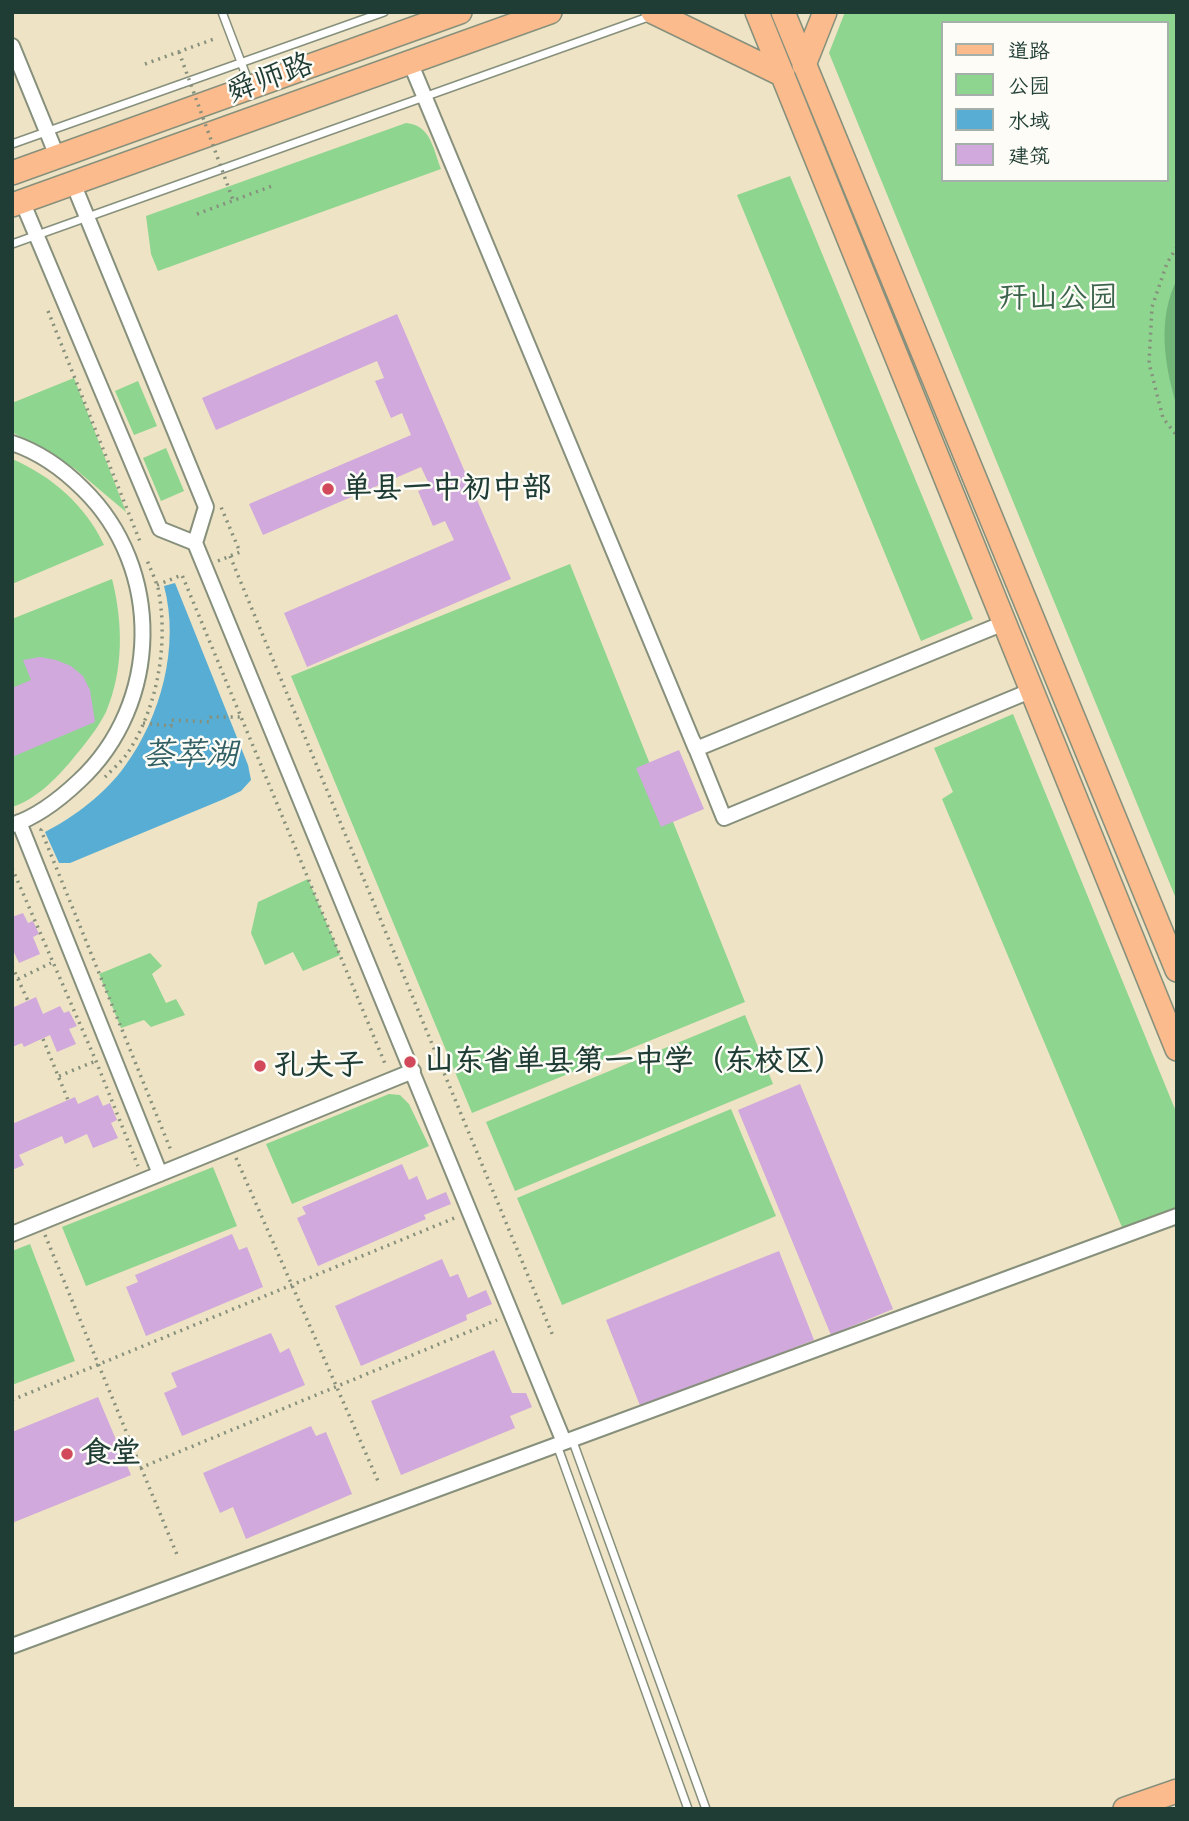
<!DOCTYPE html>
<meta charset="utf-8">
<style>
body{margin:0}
#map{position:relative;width:1189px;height:1821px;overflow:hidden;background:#eee3c4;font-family:Caveat,"LXGW WenKai TC",sans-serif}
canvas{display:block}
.frame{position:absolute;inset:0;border:14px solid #1f3d34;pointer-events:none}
.legend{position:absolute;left:941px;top:21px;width:228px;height:161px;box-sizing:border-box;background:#fdfcf7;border:2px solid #a4b0a9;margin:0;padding:9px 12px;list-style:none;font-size:21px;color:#1f3d34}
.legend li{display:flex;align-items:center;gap:14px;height:35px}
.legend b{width:35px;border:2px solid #a4b0a9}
</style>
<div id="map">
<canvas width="1189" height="1821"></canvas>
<div class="frame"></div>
<ul class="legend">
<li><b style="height:9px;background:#fbbb8c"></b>道路</li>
<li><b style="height:19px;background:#8ed590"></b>公园</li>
<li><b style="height:19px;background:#57add3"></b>水域</li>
<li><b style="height:19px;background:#d1a9dc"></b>建筑</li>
</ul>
</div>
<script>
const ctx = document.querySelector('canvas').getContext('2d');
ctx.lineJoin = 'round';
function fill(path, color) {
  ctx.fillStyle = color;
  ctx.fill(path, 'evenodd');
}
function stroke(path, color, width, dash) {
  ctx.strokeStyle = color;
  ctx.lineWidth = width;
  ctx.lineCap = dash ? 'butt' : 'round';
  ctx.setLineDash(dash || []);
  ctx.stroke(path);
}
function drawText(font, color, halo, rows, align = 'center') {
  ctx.font = font + ' Caveat,"LXGW WenKai TC",sans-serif';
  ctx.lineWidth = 5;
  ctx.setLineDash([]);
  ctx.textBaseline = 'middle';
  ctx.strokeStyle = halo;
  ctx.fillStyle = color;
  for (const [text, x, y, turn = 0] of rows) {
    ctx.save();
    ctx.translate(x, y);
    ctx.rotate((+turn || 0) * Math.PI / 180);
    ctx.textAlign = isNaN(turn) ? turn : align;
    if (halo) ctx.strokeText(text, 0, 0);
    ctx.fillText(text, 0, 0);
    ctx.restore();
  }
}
fill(new Path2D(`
 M845,12h332v889l-348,-848zM942,23h224v157h-224z
 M406,123c25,2 27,26 35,46l-283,102 -7,-17 -5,-38z
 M790,176l183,443 -52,22 -184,-446z
 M74,378l52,134 -52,-44 -62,-36v-29z
 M138,381l19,45 -23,9 -19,-44z
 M166,448l18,43 -23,10 -18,-43z
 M12,459c40,17 74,47 92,86l-92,39z
 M570,564l175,438 -273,111 -181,-437z
 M112,579c11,43 12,91 -6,133 -9,18 -22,33 -35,49 -15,18 -36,39 -59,46v-188z
 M1013,714l164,400v99l-53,19 -182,-433 11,-7 -19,-44z
 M308,879l32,76 -37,16 -10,-19 -28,13 -14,-32 7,-31z
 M150,953l12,13 -10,8 14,29 10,-4 9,16 -34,12 -7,-7 -23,8 -22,-54z
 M745,1015l28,69 -258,107 -29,-69z
 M389,1094l11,1 9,9 20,42 -137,58 -26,-60z
 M731,1109l45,107 -214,89 -45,-107z
 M213,1167l24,59 -151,60 -24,-59z
 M30,1244l45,117 -63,24v-134z`), '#8ed590');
fill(new Path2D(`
 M1177,279v128c-13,-43 -20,-87 0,-128z`), '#72b67a');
fill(new Path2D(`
 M175,583l73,182 3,15 -10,11 -17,8 -154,64h-11l-14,-31c29,-15 61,-39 80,-66 36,-49 55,-120 39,-180z`), '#57add3');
fill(new Path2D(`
 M397,314l114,265 -204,88 -23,-54 170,-73 -9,-19 -12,5 -15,-35 12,-5 -9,-19 -158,68 -14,-31 162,-69 -9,-22 -11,5 -16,-37 9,-3 -7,-17 -161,69 -14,-32z
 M40,657l16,3 15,6 12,10 7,14 5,32 -83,35v-69l19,-8 -8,-20z
 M679,750l25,59 -43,18 -25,-59z
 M23,913l5,10 5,-2 6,13 -6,3 7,17 -21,9 -7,-15v-31z
 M36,997l7,17 17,-8 4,7 5,-2 8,15 -8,3 7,15 -19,8 -7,-17 -26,12 -2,-4 -10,4v-39z
 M800,1084l93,225 -62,26 -93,-225z
 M98,1095l5,11 7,-3 7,17 -6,3 7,15 -25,10 -6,-14 -22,10 -3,-8 -43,19 5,10 -12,5v-46l63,-27 3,7z
 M402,1164l7,16 8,-4 10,24 19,-8 5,12 -27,11 2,4 -108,47 -21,-48 9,-4 -4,-7z
 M232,1234l7,16 8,-3 16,40 -117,49 -20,-49 12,-5 -3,-7z
 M779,1251l35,89 -173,68 -35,-88z
 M442,1259l8,18 8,-3 10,24 18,-8 6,14 -26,11 1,5 -106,46 -26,-60z
 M271,1333l9,20 9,-5 16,37 -123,51 -18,-43 13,-6 -6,-14z
 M494,1350l18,43h14l6,14 -22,9 5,12 -114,47 -30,-74z
 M98,1397l33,78 -119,48v-91z
 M311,1426l5,10 10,-4 26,62 -106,45 -13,-32 -13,6 -17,-40z`), '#d1a9dc');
const service = new Path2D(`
 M222,12l27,71
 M12,144l372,-132
 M12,244l639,-228
 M572,1439l134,370
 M557,1445l131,364`);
const minor = new Path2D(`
 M12,46l45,110
 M410,62l286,687 308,-126
 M73,183l133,324 -11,36 369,899
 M22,201l138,328 35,14
 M12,443c27,9 51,26 71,46 81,79 79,215 -4,292 -19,18 -42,36 -67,44
 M693,741l31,77 306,-127
 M19,822l141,352
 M12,1234l401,-163
 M12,1646l1165,-430`);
const primary = new Path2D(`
 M653,12l130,63
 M757,12l420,1037
 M783,12l394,958
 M804,65l21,-53
 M12,173l448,-161
 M12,205l538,-193
 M1125,1809l52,-18`);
stroke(service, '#86907c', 10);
stroke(minor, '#86907c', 18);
stroke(primary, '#86907c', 26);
stroke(new Path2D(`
 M145,64l69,-25
 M197,214l75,-28
 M1177,247l-10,16 -15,44 -3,56 14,55 14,18
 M48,311l93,233
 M230,556l323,780
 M218,561l22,-9 -19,-45
 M157,585l25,-10 204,491
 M143,723l28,3v-6l39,2 1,-5h30
 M105,777c7,-7 16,-15 22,-23 31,-46 42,-112 31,-166 -3,-10 -8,-20 -12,-30
 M42,829l-1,1 131,323
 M12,868l84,193 42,105
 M12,966l16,35
 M18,979l33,-16
 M43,1039l25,61
 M59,1076l37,-15
 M236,1158l142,323
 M45,1235l133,322
 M12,1400l445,-183
 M140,1468l357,-148`), '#86907c', 3.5, [2, 5]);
stroke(service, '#fff', 7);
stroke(minor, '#fff', 14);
stroke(primary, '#fbbb8c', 23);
stroke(new Path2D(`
 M179,52l54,148`), '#86907c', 3.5, [2, 5]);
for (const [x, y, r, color] of [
 [328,489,7,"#d1495b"],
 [410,1062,7,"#d1495b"],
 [260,1066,7,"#d1495b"],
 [67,1454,7,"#d1495b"]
]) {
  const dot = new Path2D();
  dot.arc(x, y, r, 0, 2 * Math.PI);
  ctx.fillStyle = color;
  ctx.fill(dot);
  stroke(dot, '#fdfcf7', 2.5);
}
drawText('30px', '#1f3d34', '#fdfcf7', [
 ["舜师路",270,79,-20]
]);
drawText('30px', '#3b634b', '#fdfcf7', [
 ["幵山公园",1058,299]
]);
drawText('bold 30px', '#1f3d34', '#fdfcf7', [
 ["单县一中初中部",342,489],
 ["山东省单县第一中学（东校区）",424,1062],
 ["孔夫子",274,1066],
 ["食堂",81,1454]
], 'left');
drawText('italic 32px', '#305f64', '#fdfcf7', [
 ["荟萃湖",190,756]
]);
</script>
